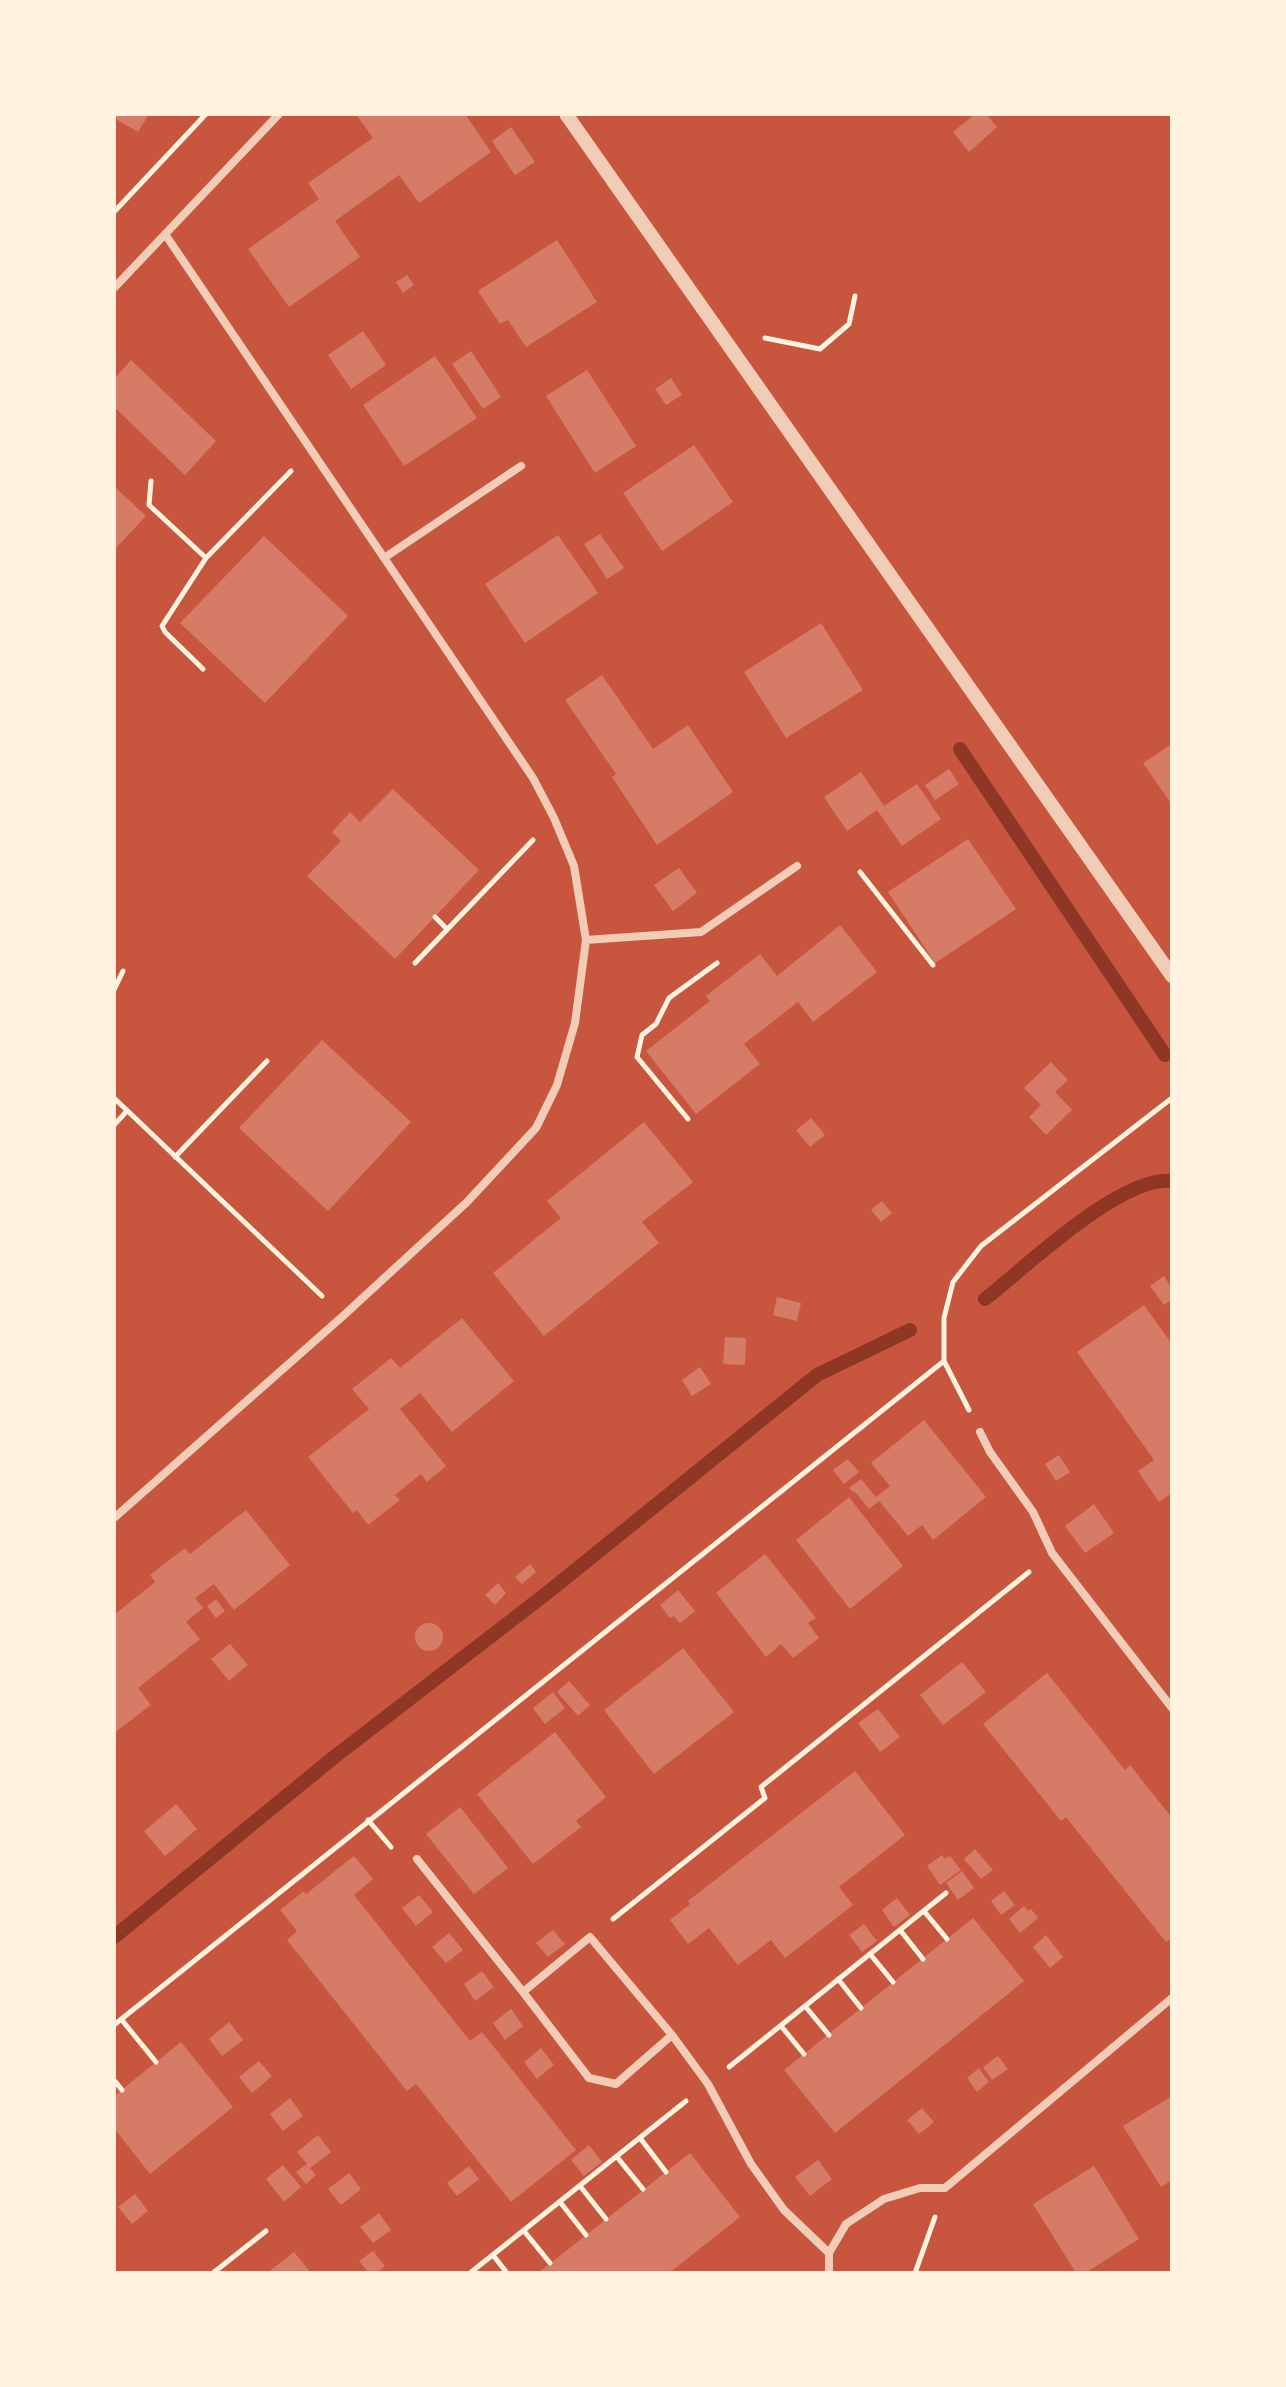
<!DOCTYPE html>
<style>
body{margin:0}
#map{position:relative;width:1286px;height:2387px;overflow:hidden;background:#c8553d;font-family:"Titillium Web",sans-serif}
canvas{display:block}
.frame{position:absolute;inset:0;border:116px solid #fff3e0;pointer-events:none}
</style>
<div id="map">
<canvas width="1286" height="2387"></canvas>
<div class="frame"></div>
</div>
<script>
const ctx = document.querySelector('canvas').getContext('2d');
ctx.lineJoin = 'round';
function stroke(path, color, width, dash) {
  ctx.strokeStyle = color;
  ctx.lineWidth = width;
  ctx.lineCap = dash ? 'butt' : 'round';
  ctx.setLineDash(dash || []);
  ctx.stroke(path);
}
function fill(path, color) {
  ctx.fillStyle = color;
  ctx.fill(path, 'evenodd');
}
stroke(new Path2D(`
 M960,749l205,306
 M985,1299c41,-32 136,-124 187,-118
 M114,1937l219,-179 214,-165 270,-218 93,-45`), '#8f3625', 14);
fill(new Path2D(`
 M114,114h35l-11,18 -24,-14z
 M356,114h109l26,38 -72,51 -20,-28 -64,46 25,36 -71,50 -41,-58 71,-50 -11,-16 65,-45z
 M975,114h11l11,13 -28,25 -16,-20z
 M511,127l24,35 -20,13 -23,-34z
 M557,240l40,62 -71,45 -18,-27 -8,4 -22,-33z
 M407,275l7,10 -11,8 -7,-11z
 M363,331l23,34 -35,24 -23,-34z
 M471,351l30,46 -18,12 -31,-45z
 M435,356l42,62 -73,48 -41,-61z
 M131,360l85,81 -31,34 -71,-68v-28z
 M587,370l49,76 -41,27 -49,-77z
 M671,378l11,17 -16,10 -11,-16z
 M694,445l39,57 -71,49 -39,-58z
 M114,486l32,30 -32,34z
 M600,534l24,34 -17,11 -23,-35z
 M558,535l40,58 -73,50 -40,-59z
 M264,536l84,80 -83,87 -85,-80z
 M821,623l42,67 -77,48 -42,-66z
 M602,675l51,74 35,-24 45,67 -76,53 -45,-68 4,-3 -51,-74z
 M1172,744v61l-29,-42z
 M949,769l10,15 -24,16 -10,-15z
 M861,772l23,34 33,-22 24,35 -39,27 -25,-36 -30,21 -23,-34z
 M393,789l86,81 -84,89 -88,-83 34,-35 -9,-9 18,-20 10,10z
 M968,839l48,70 -81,54 -47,-71z
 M679,868l18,25 -24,18 -19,-26z
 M840,925l37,47 -64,50 -15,-20 -54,42 16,20 -64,50 -50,-63 64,-50 -4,-5 54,-42 17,22z
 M322,1040l89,82 -83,89 -89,-83z
 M1051,1062l17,18 -13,12 17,18 -26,25 -17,-18 12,-12 -17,-17z
 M811,1118l14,17 -15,12 -14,-17z
 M644,1122l49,60 -51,40 17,21 -115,93 -51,-63 68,-55 -14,-17z
 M882,1201l10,12 -11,9 -10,-12z
 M1164,1276l8,13v10l-8,6 -14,-19z
 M777,1297l24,6 -4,18 -24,-6z
 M1144,1305l28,39v149l-13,9 -21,-31 16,-11 -77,-108z
 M462,1318l52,63 -62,51 -32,-39 -20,16 46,57 -19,16 -6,-8 -26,21 5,5 -32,25 -11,-15 -4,3 -45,-56 61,-48 -17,-20 39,-31 9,10z
 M725,1337l21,1 -1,27 -22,-1z
 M700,1367l11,17 -19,12 -10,-16z
 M924,1420l62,77 -53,43 -11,-15 -14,11 -29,-35 -10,8 -14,-17 -1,1 -5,-5 12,-9 15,18 14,-11 -19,-23z
 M1059,1455l11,17 -14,9 -11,-17z
 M848,1459l11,13 -15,12 -11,-14z
 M849,1497l54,69 -53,43 -54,-69z
 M1094,1504l20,29 -29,20 -20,-27z
 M246,1510l44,55 -56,45 -20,-26 -19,14 8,10 -17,14 14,17 -62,49 13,17 -37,28v-118l41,-33 -5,-7 35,-27 5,6z
 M765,1554l51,64 -8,5 11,15 -26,20 -12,-14 -15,13 -50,-64z
 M530,1564l6,8 -14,12 -7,-7z
 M498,1583l8,10 -11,12 -10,-10z
 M678,1590l17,21 -15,12 -6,-7 -4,2 -10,-13z
 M216,1599l9,12 -9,7 -9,-12z
 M415 1637a14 14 0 1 1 28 0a14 14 0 1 1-28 0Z
 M230,1644l18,21 -19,16 -18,-22z
 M683,1648l51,64 -80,62 -50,-64z
 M962,1662l24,30 -43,33 -23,-30z
 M1047,1673l78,97 5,-5 42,53v120l-6,4 -100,-125 -5,4 -78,-97z
 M569,1681l21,24 -12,11 -21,-24z
 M553,1692l12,16 -20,16 -12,-16z
 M878,1709l22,28 -20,15 -22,-29z
 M555,1732l51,65 -30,24 5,6 -48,37 -56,-70z
 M855,1771l50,64 -66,52 14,18 -68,53 -14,-18 -33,25 -29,-37 -21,16 -18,-24 20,-16 -2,-3z
 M176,1804l21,25 -32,27 -21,-25z
 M460,1807l48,61 -34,26 -48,-60z
 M975,1849l18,21 -12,9 -17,-20z
 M942,1855l2,4 6,-3 11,14 -21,15 -13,-19z
 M354,1856l19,23 -19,16 116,146 12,-9 94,118 -65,52 -95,-118 -9,7 -120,-151 10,-9 -17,-21 24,-19 2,3z
 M962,1871l12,17 -16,12 -12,-17z
 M1004,1891l11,14 -14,10 -10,-14z
 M419,1895l14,17 -17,14 -14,-18z
 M897,1898l13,17 -16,12 -12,-17z
 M1024,1906l4,5 3,-2 7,9 -18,15 -11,-14z
 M973,1918l51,63 -189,152 -51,-63z
 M864,1924l13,17 -15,11 -13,-17z
 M553,1930l12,14 -17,13 -12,-14z
 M449,1933l14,17 -17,13 -14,-16z
 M1046,1935l17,22 -13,11 -17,-21z
 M482,1971l12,16 -19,14 -11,-17z
 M511,2009l12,17 -18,14 -12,-17z
 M229,2022l14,18 -21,16 -13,-17z
 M181,2042l52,65 -83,67 -36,-46v-32z
 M541,2048l13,17 -17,14 -13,-17z
 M998,2056l10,13 -16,11 -9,-13z
 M259,2061l13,15 -20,17 -13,-16z
 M979,2068l10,14 -12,10 -10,-14z
 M1172,2096v84l-11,7 -38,-61z
 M290,2098l13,18 -20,15 -13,-17z
 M922,2108l12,14 -15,12 -12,-14z
 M318,2135l13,17 -21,16 6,7 -10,9 -10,-12 11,-8 -10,-12z
 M589,2145l13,17 -18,14 -13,-16z
 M690,2153l50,64 -71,56h-131z
 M818,2160l14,19 -22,17 -15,-19z
 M283,2165l18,22 -17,15 -18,-23z
 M469,2166l10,13 -22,17 -10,-13z
 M1094,2166l45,73 -54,34h-9l-43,-69z
 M349,2173l12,16 -20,16 -13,-16z
 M135,2194l13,17 -16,13 -14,-17z
 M379,2213l12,17 -18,13 -13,-16z
 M373,2251l12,15 -9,7h-7l-10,-12z
 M294,2252l17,21h-44z`), '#d67c66');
stroke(new Path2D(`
 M114,212l92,-98
 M765,338l55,11 29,-25 6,-28
 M151,481l-2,24 57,53
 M203,669l-38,-37 -3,-6 44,-68 85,-87
 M860,872l73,93
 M435,917l12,12
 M415,963l118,-123
 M114,990l9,-19
 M114,1098l208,198
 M688,1119l-51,-62 5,-22 14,-11 13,-26 48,-35
 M114,1125l13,-14
 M175,1157l92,-96
 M944,1361l25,49
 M368,1820l23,27
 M924,1911l23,28
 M613,1919l152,-121 -4,-11 268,-215
 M900,1930l23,29
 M870,1954l23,28
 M838,1979l23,29
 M805,2006l24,29
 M121,2019l35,43
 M114,2025l830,-664v-43l9,-36 28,-36 191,-148
 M781,2026l23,28
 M729,2067l217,-174
 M114,2080l8,10
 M640,2138l26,34
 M617,2157l26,32
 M580,2186l26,33
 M560,2202l26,33
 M524,2231l26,32
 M493,2255l14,18
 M213,2273l53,-42
 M470,2273l216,-172
 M915,2273l20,-56`), '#fff3e0', 5);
stroke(new Path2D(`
 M114,288l165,-174
 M384,558l137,-92
 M586,940l115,-8 96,-66
 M980,1432l10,20 43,60 19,41 120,155
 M114,1518l229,-202 124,-114 69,-74 21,-43 18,-62 11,-83 -12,-74 -20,-48 -21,-40 -368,-544
 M417,1859l106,133
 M672,2035l-56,49 -27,-6 -66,-86 67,-55 82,98 36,49 43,80 33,46 45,43
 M829,2273v-20l17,-29 38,-25 36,-11h25l227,-190`), '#f1ccb7', 8);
stroke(new Path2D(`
 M566,114l606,862`), '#f1ccb7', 14);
</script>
